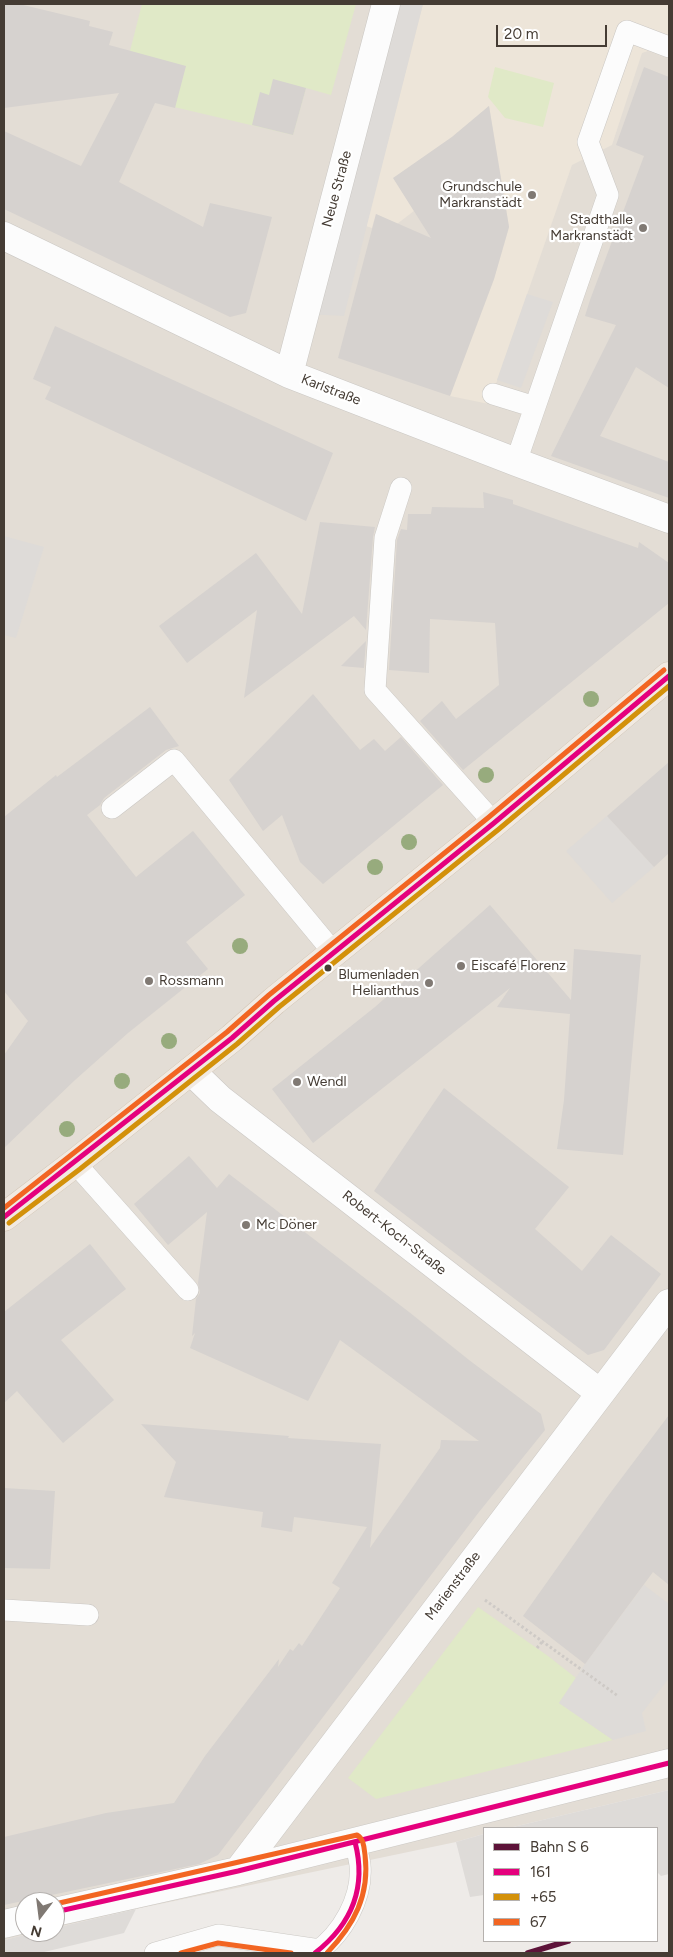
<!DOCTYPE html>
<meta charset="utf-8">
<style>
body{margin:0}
#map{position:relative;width:673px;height:1957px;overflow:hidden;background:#eeebe8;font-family:Figtree,sans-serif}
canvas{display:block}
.frame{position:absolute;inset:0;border:5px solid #453c34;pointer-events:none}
.legend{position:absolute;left:483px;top:1827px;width:175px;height:115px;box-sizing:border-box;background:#fff;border:1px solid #b5b1ae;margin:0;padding:6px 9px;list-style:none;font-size:15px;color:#453c34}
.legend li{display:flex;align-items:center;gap:10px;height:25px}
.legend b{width:25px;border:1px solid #b5b1ae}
.north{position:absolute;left:15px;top:1892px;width:50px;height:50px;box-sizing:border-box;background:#fff;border:1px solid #b5b1ae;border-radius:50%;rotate:195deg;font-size:14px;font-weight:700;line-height:20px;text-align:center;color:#453c34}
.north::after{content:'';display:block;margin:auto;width:18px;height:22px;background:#807973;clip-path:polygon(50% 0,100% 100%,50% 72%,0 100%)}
.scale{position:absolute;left:496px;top:25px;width:111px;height:22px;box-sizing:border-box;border:2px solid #453c34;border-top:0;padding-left:6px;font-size:15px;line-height:18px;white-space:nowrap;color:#453c34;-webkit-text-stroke:4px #fff;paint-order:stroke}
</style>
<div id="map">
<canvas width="673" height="1957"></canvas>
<div class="frame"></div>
<ul class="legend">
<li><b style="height:6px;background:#5d1339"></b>Bahn S 6</li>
<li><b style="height:6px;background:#e5007d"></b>161</li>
<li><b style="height:6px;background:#d3910a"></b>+65</li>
<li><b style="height:6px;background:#f26522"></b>67</li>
</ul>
<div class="north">N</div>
<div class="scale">20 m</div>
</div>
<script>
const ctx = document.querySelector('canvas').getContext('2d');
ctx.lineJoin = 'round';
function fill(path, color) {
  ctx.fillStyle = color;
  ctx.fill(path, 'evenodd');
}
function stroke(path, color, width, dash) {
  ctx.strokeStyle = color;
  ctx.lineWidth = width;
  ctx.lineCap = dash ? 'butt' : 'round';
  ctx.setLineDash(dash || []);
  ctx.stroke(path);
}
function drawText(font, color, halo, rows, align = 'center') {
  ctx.font = font + ' Figtree,sans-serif';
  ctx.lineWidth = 4.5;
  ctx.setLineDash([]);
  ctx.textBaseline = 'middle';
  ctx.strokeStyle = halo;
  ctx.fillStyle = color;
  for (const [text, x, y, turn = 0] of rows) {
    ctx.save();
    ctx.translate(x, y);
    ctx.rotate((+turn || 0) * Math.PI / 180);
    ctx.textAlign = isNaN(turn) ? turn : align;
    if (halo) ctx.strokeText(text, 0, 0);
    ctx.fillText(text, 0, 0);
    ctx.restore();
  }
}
fill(new Path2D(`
 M4,4h665v1786l-160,38h-25v6l-28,8 -320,67 -81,19v-26h-30v30h12l-33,8z`), '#e3ddd5');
fill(new Path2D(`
 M423,4h246v55l-21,-8 -6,2 -30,92 -40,20 -83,239 -39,-8 44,-117 15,-52 -20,-121 -37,31 -58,41 20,33 -17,13 -21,-10 -4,14 -6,-2z`), '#ede5d9');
fill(new Path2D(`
 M142,4h214l-25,91 -25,-7 -13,47 -174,-41z
 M495,67l59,16 -11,44 -38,-9 -17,-21z
 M478,1607l70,49 28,22 -17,25 54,37 -237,59 -28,-21z`), '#e0e9c7');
fill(new Path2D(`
 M386,4h37l-79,312 -40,-2z
 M527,294l26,8 -32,86 -24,-8z
 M4,536l40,11 -28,91 -12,-3z
 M607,816l47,51 -42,36 -46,-52z
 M644,1585l25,19v74l-27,35 4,18 -33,9 -54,-37 26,-39z
 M669,1790v84l-8,2 -4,-4v-44h-148z
 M484,1834v61l-14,2 -14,-55z
 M136,1909l-12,24 -84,20h-36v-13l33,-8h18v-4z`), '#dedbd8');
fill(new Path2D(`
 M4,4h15l71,17 -1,5 24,6 -4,13 77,21 -11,42 -20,-5 -36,79 84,45 7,-24 62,14 -26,96 -16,4 -226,-108v-78l77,35 38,-73 -115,15z
 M644,67l25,10v311l-33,-21 -36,69 69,26v36l-118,-42 65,-131 -31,-9 5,-16 54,-144 -28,-11z
 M273,79l33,9 -13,47 -41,-10 8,-33 9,3z
 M489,106l20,121 -15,52 -44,117 -112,-38 38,-144 55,24 -38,-60 59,-41z
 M55,326l278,127 -27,68 -261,-122 6,-12 -18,-8z
 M483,492l30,8v4l125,44 1,-6 30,21v40l-206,167 -43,-49 22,-20 14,18 43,-34 -4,-62 -65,-4 -1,54 -40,-3 8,-130 4,-11 6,1 1,-16h23l1,-7 52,1z
 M320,522l55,5 -2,10 -7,93 -12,-14 -110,82 13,-88 -70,53 -28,-37 97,-73 46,61z
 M366,641l-2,27 -23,-2z
 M313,694l47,56 14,-11 11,12 16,-14 42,48 -120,99 -23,-22 -18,-47 -19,16 -34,-51z
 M150,707l29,39 -13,4 -62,48 -4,7 -13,10 49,62 57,-46 52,64 -59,47 22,27 -80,64 -53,47 -71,68v-93l24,-34 -24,-30v-174l52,-42 1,2z
 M669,762v91l-15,14 -47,-51z
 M490,905l81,95 3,-51 67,6 -18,200 -66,-6 7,-49 6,-86 -73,-7 13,-19 -197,155 -41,-54 103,-82z
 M444,1088l125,99 -34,42 47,42 29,-36 50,39 -57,76 -16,5 -214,-164z
 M189,1156l28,32 12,-14 180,138 60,48 72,54 4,16 -66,82 -261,343 -19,9 -195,41v-68l102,-24 68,-10 31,-47 74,-97 -1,8 12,-18 3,2 6,-8 3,3 38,-58 -8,-5 35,-56 -73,-10 -2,15 -31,-5 2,-15 -99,-15 12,-35 -35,-38 148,12 -1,2 93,6 -11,104 70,-100 1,-8 38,1 -139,-101 -32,61 -118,-53 5,-15 -3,3 4,-37 4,-6 -2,-10 9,-71 -39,33 -34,-41z
 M90,1244l36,45 -65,51 53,60 -51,43 -46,-52 -13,12v-91z
 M669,1415v170l-16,-13 -68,92 -62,-48 85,-120z
 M4,1488l51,3 -5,78 -46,-1z`), '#d6d2cf');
const service = new Path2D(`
 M493,394l42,13
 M516,462l92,-267 -20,-53 39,-111 42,16
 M401,488l-16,50 -10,152 119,133
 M112,808l62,-48 160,193
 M75,1163l113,127
 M4,1610l84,5
 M155,1953l63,-18 102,15
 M315,1953c27,-18 48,-55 45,-88 -1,-8 -3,-15 -5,-23`);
const minor = new Path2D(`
 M4,236l285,138 227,88 153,57
 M289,374l97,-370
 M191,1071l29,28 380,294
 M238,1871l431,-568
 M55,1912l183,-41 431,-108
 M4,1924l21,-5`);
const primary = new Path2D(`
 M4,1217l71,-54 157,-125 42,-37 220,-178 175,-147`);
stroke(service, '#cbc8c4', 22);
stroke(minor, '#cbc8c4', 29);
stroke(primary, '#d1c5b5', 29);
stroke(new Path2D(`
 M485,1600l133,96
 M537,1648l5,-6`), '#cecac6', 3, [2.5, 2.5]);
stroke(service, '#fcfcfc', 21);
stroke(minor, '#fcfcfc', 28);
stroke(primary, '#f1eae2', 28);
stroke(new Path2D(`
 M4,1217l228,-179 42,-37 220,-178 175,-147
 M55,1912l183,-41 431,-108
 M315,1953c37,-29 52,-65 40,-111`), '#e5007d', 5);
stroke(new Path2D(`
 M9,1223l71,-54 157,-125 42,-37 220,-178 170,-143`), '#d3910a', 5);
stroke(new Path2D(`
 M4,1208l223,-176 42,-37 220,-178 175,-147
 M55,1904l302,-69c7,4 7,13 8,20 5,40 -11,70 -38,98
 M181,1953l37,-10 73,10`), '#f26522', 5);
stroke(new Path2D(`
 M528,1953l40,-12`), '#5d1339', 6);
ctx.fillStyle = '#97ab7d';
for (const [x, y] of [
 [591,699],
 [486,775],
 [409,842],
 [375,867],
 [240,946],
 [169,1041],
 [122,1081],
 [67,1129]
]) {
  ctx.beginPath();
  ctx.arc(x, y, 8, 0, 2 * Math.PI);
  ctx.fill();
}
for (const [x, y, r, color] of [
 [532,195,5,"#807973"],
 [643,228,5,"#807973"],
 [461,966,5,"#807973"],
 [328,968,4.5,"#453c34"],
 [149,981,5,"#807973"],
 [429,983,5,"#807973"],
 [297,1082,5,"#807973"],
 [246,1225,5,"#807973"]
]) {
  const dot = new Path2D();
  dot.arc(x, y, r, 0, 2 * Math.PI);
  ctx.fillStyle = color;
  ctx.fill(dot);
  stroke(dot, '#fff', 2);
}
drawText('14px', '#453c34', '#fff', [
 ["Grundschule",522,187,"right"],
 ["Markranstädt",522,203,"right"],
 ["Stadthalle",633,220,"right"],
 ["Markranstädt",633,236,"right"],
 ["Eiscafé Florenz",471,966],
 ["Blumenladen",419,975,"right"],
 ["Helianthus",419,991,"right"],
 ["Rossmann",159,981],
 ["Wendl",307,1082],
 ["Mc Döner",256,1225]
], 'left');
drawText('14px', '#453c34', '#fff', [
 ["Neue Straße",337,189,-75],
 ["Karlstraße",331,390,21],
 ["Robert-Koch-Straße",394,1233,38],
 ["Marienstraße",453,1586,-53]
]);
</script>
